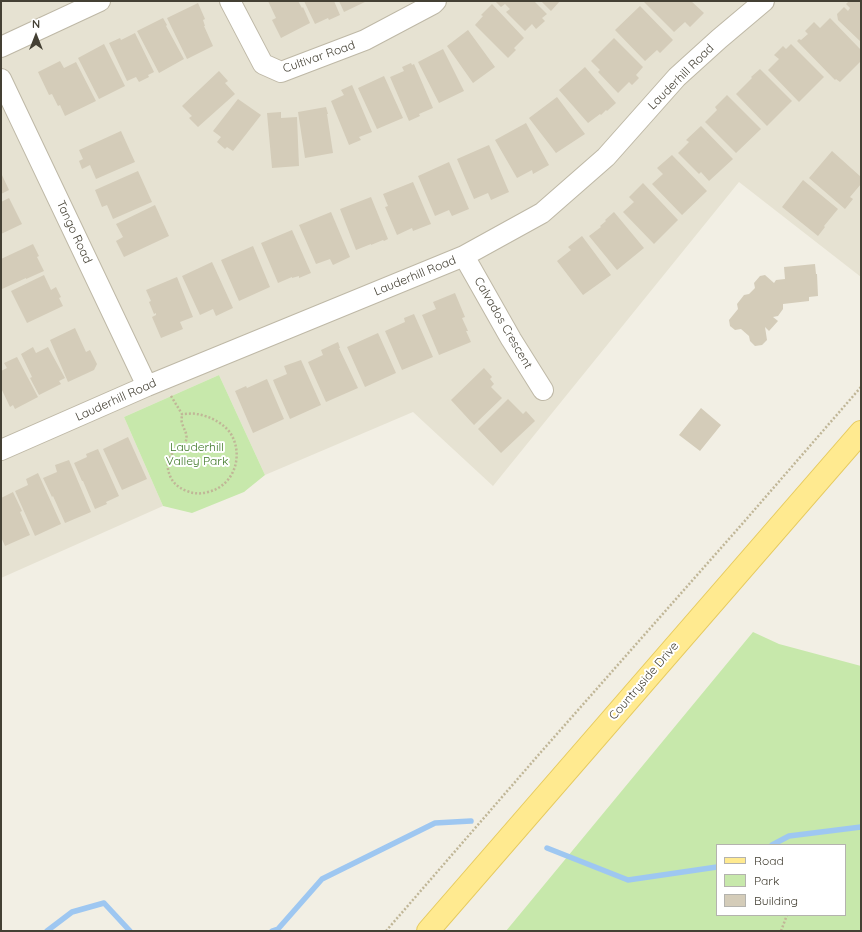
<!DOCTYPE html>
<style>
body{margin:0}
#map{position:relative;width:862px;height:932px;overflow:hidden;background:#f2efe4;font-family:Quicksand,sans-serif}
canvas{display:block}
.frame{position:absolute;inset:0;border:2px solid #444034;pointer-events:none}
.legend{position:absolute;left:716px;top:844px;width:130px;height:72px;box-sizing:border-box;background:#fff;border:1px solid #b4b3ae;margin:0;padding:5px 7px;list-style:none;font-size:12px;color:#444034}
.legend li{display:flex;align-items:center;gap:8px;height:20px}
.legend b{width:20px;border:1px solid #b4b3ae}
.north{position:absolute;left:16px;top:16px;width:40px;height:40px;-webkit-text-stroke:3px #fff;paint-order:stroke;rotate:0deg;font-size:11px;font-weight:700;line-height:16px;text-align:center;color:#444034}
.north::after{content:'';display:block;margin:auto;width:14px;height:18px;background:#444034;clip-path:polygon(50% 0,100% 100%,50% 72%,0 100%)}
</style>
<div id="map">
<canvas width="862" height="932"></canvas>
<div class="frame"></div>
<ul class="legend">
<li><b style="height:5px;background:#ffea90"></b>Road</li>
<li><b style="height:11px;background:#c7e8ab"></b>Park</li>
<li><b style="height:11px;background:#d4ccb9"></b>Building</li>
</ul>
<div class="north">N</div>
</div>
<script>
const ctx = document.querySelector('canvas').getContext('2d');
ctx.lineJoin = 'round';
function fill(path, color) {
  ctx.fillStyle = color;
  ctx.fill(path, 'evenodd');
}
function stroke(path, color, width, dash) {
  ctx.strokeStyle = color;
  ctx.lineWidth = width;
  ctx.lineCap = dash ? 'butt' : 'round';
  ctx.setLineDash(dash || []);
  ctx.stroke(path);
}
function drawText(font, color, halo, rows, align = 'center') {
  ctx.font = font + ' Quicksand,sans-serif';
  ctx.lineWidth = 4;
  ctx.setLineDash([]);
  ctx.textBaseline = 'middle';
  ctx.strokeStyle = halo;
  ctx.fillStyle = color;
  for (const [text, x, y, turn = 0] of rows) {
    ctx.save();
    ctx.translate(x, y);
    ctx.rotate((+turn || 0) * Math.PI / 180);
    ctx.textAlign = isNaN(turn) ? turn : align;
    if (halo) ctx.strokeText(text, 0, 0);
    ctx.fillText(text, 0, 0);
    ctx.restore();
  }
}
fill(new Path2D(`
 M1,1h860v276l-122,-95 -246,304 -80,-74 -148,63 -46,-100 -95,42 39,89 -162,72z`), '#e6e2d2');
fill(new Path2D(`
 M219,375l46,100 -21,17 -52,21 -29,-7 -39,-89z
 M753,632l26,12 82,22v265h-355zM717,845h128v70h-128z`), '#c7e8ab');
stroke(new Path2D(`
 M772,845l17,-9 72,-9
 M547,848l81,32 89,-13
 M47,931l25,-19 32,-9 26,28
 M272,931l6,-2 44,-50 113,-56 36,-2`), '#9ec7f1', 5.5);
fill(new Path2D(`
 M268,1h30l4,7 1,-1 7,16 -29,15 -9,-18 4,-2z
 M304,1h30l6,14 -11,5 -1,-2 -13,6z
 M339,1h28l-23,11z
 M495,1h39l13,13 -5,4 3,3 -9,8 -4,-5 -7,7 -19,-19 4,-3 -5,-5 -4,3z
 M541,1h19l-9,10z
 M643,1h48l13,12 -14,14 -5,-5 -11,10z
 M849,1h12v41l-23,-22 -1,-6 7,-7 4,4 2,-3 -4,-4z
 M198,3l7,16 -2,1 2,6h-1l9,20 -26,13 -20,-41z
 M492,4l32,34 -10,10 2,2 -8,8 -33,-33 8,-9 -2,-1z
 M640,6l33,34 -13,13 -3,-3 -12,11 -30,-31z
 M163,18l4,7 -1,1 18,33 -25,14 -22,-42z
 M830,18l31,32v11l-21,21 -4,-3 -1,1 -38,-39 2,-2 2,1 7,-6 -3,-3 9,-9 6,6z
 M468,30l27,37 -22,16 -26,-37z
 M135,33l19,39 -6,3 1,2 -10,5 -3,-5 -9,4 -18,-38 11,-5 1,2z
 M614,38l29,29 -7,8 3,3 -7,7 -3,-3 -11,11 -20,-21 2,-2 -9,-9z
 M104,44l21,42 -26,13 -21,-41z
 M791,44l33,33 -25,25 -31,-32 11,-11 -5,-4 9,-9 3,3z
 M443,49l21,42 -25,12 -21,-41z
 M60,61l4,7 12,-6 20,39 -31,15 -5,-11 -2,1 -6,-12 -3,1 -11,-23z
 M411,63l1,2 2,-1 19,44 -14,6 1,2 -11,5 -19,-44 14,-6 -2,-4z
 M585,67l31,36 -9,8 -1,-1 -5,5 -1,-1 -12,9 -29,-33z
 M760,69l32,32 -25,25 -31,-32 16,-16 -1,-1z
 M219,71l9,10 -3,2 10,11 -37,33 -9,-9 3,-2 -10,-10z
 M384,76l19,42 -26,11 -19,-41z
 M352,85l20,47 -13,5 2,3 -12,5 -18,-44 13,-6 -3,-5z
 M727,95l34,34 -25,24 -31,-31 12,-12 -2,-3z
 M557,97l28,37 -29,19 -27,-35z
 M238,99l23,16 -28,36 -6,-4 -2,2 -8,-7 4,-5 -8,-6z
 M326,107l2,7h-1l6,39 -28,5 -7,-46z
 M281,112v6l16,-1 2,49 -27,2 -5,-55z
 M526,123l23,42 -16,9 -1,-4 -15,8 -22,-38z
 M701,126l32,33 -24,22 -8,-9 -2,2 -21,-21 11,-11 -3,-2z
 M121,131l14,31 -39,17 -6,-14 -8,4 -3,-8 4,-2 -4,-9z
 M489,145l20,47 -18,8 -3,-7 -14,6 -17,-40z
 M832,151l29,26v7l-11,13 3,2 -8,10 -36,-31z
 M672,155l35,36 -25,24 -30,-31 11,-10 -6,-6z
 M449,162l20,47 -17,7 -3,-6 -14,6 -17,-40z
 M138,171l14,31 -39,17 -6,-14 -5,2 -7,-17z
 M1,173l8,17 -8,4z
 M803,180l35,29 -14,17 1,1 -7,9 -36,-29z
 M413,182l18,42 -18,7 -1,-3 -15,7 -12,-28 3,-1 -5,-12z
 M643,183l35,37 -24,24 -31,-32 11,-10 -5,-5z
 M371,197l17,42 -4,2 -1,-1 -12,5v-1l-15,6 -16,-41z
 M9,198l13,26 -21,10v-32z
 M155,205l14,31 -45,21 -8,-16 7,-4 -7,-13z
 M331,212l19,45 -17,8 -3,-6 -14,5 -17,-39z
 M614,212l30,36 -27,22 -28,-34 12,-9 -1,-1 6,-5 -1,-1z
 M292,230l19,43 -12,5v-2l-7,2v-1l-14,6 -17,-40z
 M582,236l29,39 -28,20 -26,-34 14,-11 -3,-3z
 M33,244l6,12 -2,1 7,14 -18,8v-1l-24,11 -1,-2v-28z
 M253,246l17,41 -31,14 -18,-41z
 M212,262l21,46 -17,8 -3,-7 -13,6 -18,-39z
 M815,264l1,10h1l1,22 -9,1v4l-26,3v5l-5,7 -5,1 5,4 -9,10 -4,-4 2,13 -5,5 -7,1 -5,-5 -1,-5 -8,-7 -6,1 -5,-4 -1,-6 9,-11 -1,-5 7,-9 5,-1 6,-6 -1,-5 6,-7 5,-1 9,8 2,-3 9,-1 -1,-12z
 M44,275l7,15 5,-3 5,10 -2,1 4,8 -36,17 -16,-32z
 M177,277l16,40 -13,5 3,7 -22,9 -9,-21 4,-2v-2l-2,1 -5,-12 2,-1 -5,-11z
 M455,293l10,24 -3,1 6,13h-2l5,11 -32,13 -17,-40 14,-6 -3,-7z
 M414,314l19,43 -31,13 -17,-39 20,-9 -1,-4z
 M75,328l11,24 4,-2 7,14 -3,6 -26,12 -18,-42z
 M378,333l18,40 -31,14 -18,-40z
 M338,342l2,6h-1l19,40 -32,14 -18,-40 15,-7 -2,-5z
 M33,347l3,6 12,-6 17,31 -6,3 2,3 -22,11 -9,-17 2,-1 -11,-23z
 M17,357l21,40 -23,12 -2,-4 -3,2 -9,-19v-17l6,-3 -3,-5z
 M301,360l20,45 -31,14 -15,-34 -2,-5 14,-6 -3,-8z
 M484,368l8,9 -2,2 4,5 -3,3 11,11 -28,27 -23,-25z
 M267,379l17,40 -31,14 -18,-42 11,-5 1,2z
 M508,399l15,15 3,-3 9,10 -34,32 -23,-24z
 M701,408l20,17 -21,26 -21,-16z
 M128,437l19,42 -25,11 -19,-41z
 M98,449l21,47 -13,6 1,2 -12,5 -12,-28h-1l-8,-18 13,-6 -1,-3z
 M69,460l22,52 -26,11 -12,-27 -1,1 -9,-19 14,-6 -2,-7z
 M38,473l23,51 -26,12 -20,-45 13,-6 -2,-6z
 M13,492l9,19 -2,1 10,23 -25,11 -4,-9v-39z`), '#d4ccb9');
const minor = new Path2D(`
 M230,1l33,63 18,8 84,-32 68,-36 3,-3
 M1,47l99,-46
 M1,79l146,307
 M464,256l47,83 32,51
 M1,450l146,-64 317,-130 78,-43 64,-56 71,-80 42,-38 45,-38`);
const major = new Path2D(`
 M428,931l433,-499`);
stroke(minor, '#beb8a6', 22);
stroke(major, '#e6ca5e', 24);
stroke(new Path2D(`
 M171,396l11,18c5,0 10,-1 15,0 12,2 27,9 34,20 13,22 3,52 -23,58 -8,2 -14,2 -21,-1 -11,-4 -17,-11 -19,-22 -1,-6 1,-13 6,-17 4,-3 9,-3 11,-9 4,-8 -1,-13 -3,-20 -1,-3 0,-6 0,-9
 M386,931l155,-179 202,-229 118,-136
 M781,931l6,-16`), '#c0b697', 2.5, [2, 2]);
stroke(minor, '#fff', 20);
stroke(major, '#ffea90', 22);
drawText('12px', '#444034', '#fff', [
 ["Cultivar Road",319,57,-19],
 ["Lauderhill Road",681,77,-45],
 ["Tango Road",74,232,65],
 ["Lauderhill Road",415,276,-22],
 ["Calvados Crescent",503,323,60],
 ["Lauderhill Road",116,400,-24],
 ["Countryside Drive",644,681,-49]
]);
drawText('12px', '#3d7726', '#fff', [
 ["Lauderhill",197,447],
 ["Valley Park",197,461]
]);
</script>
